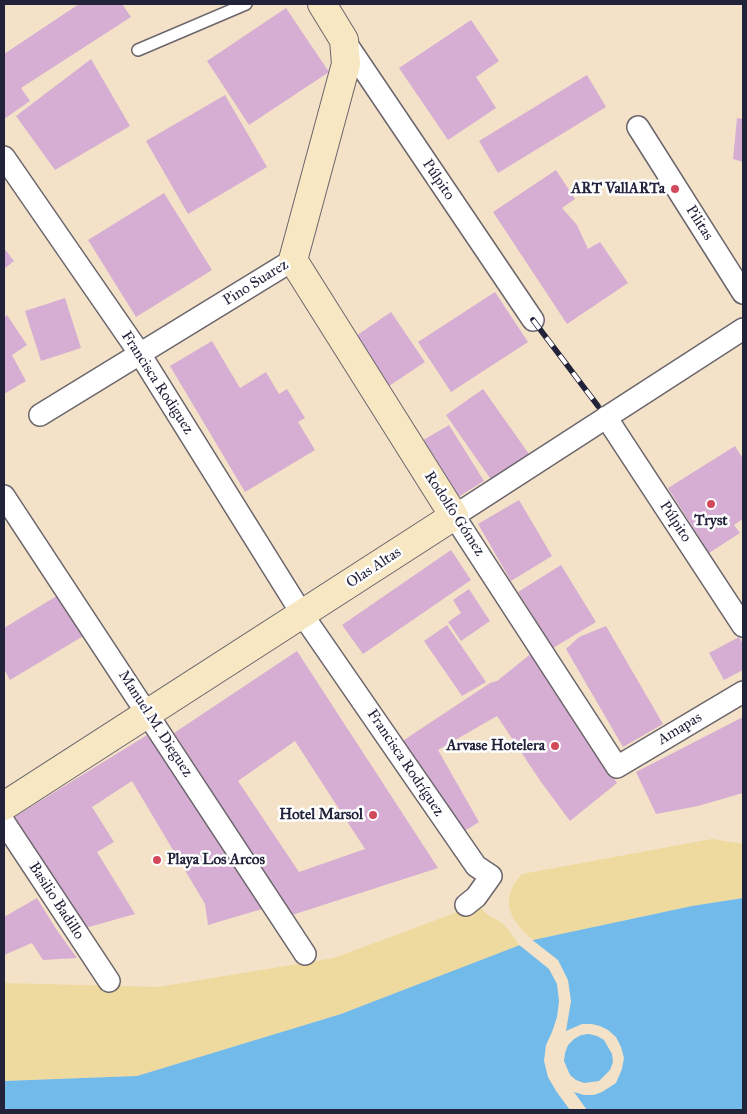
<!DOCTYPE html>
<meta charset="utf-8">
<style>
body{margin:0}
#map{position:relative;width:747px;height:1114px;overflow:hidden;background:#f3e2c7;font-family:"IM FELL Great Primer",serif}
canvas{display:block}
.frame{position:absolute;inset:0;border:5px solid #22223b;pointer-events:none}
</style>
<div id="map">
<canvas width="747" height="1114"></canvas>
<div class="frame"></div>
</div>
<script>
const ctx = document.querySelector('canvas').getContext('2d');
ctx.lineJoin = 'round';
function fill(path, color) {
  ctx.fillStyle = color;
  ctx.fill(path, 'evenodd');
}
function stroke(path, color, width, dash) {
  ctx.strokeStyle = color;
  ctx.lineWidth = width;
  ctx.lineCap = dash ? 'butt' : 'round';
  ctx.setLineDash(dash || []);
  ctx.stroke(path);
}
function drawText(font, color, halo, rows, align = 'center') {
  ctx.font = font + ' "IM FELL Great Primer",serif';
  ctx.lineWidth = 5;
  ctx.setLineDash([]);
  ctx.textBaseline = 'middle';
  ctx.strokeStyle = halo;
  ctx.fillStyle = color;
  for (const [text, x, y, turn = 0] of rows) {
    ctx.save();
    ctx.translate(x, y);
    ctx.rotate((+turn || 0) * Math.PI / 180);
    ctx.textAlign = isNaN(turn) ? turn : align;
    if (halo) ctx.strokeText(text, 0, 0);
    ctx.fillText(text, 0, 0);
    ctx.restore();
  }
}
fill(new Path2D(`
 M712,839l31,5v54l-51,8 -159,34c-23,-20 -35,-40 -11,-66z
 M479,904c8,16 17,12 25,21 6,6 10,14 16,21l-179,68 -204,62 -133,5v-98l154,4 176,-29z`), '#eeda9e');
fill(new Path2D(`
 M743,898v212h-739v-29l133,-5 204,-62 192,-74 159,-34z`), '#71bae9');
fill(new Path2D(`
 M531,939l27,21 10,20 3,21 -5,30 16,-7h10l8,2 8,4 8,7 5,10 3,11 -2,11 -6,14 -14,9 -8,3h-10l-10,-3 13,18h-17l-14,-19 -8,-14 -4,-16 2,-16 6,-13 5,-15 2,-16 -2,-17 -8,-15 -31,-25zM589,1034l8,2 7,4 8,14 1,8 -3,8 -11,11 -15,2 -8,-3 -6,-5 -6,-14 1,-8 3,-8 6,-6 7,-4z`), '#f3e2c7');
fill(new Path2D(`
 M79,4h43l9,13 -110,71 9,13 -26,18v-65z
 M286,8l43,64 -80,53 -42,-64z
 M471,20l28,41 -23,16 20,31 -48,32 -49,-72z
 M91,59l39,67 -75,44 -39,-54z
 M587,75l19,32 -108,66 -19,-32z
 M225,95l42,72 -79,47 -42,-73z
 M737,118l6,1v43l-10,-3z
 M556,170l19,29 -13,9 15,17 11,24 12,-7 28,41 -61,41 -74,-112z
 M164,193l48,77 -76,47 -48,-77z
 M4,248l10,13 -10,8z
 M495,292l33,50 -77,50 -33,-50z
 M65,298l16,50 -40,13 -16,-50z
 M391,312l34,50 -42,28 -33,-50z
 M7,315l20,30 -15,10 14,26 -22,13v-76z
 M212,341l28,47 26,-16 13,22 8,-5 18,29 -7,4 17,28 -70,42 -75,-126z
 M483,389l46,65 -37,27 -46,-66z
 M449,425l35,56 -29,18 -35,-57z
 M735,446l8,13v60l-9,6 6,8 -31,20 -41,-65z
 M519,500l33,56 -41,25 -33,-57z
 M451,550l20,30 -108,74 -21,-29z
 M561,565l35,57 -43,26 -35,-56z
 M469,589l21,32 -29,20 -13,-19 13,-9 -8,-13z
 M60,594l25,41 -75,45 -6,-11v-41z
 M447,625l39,57 -24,14 -38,-55z
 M606,626l57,98 -40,23 -57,-98 13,-12z
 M739,637l4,7v26l-19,10 -15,-27z
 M297,651l141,217 -146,47 -118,-182zM295,741l70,108 -66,23 -61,-91z
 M533,652l84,131 -47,38 -29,-39 -44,-66 -59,34 41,72 -19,12 -59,-92 89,-59 7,-2z
 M743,717v76l-45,13 -42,8 -20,-42z
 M152,732l110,177 -54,16 -3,-21 -73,-123 -40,26 22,35 -17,10 38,62 -57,16 -72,-108z
 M37,898l19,31 21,29 -34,2 -11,-17 -28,12v-38z`), '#d6aed3');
const lane = new Path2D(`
 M138,50l108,-46`);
const street = new Path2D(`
 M344,40l189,280
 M638,127l105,166
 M4,157l136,197 162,260 174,252 15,10 -15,21 -10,8
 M743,329l-289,187 163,251 126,-75
 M40,415l253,-155
 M606,417l137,209
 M4,496l301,458
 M4,822l105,159`);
const secondary = new Path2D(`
 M4,806l450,-290 -161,-256 53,-196 -2,-24 -22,-36`);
stroke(lane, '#6b656c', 14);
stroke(street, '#6b656c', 24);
stroke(secondary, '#6b656c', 30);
stroke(lane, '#fff', 11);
stroke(street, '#fff', 21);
stroke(secondary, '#f7e8c3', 28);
const rail = new Path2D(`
 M533,320l65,86`);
stroke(rail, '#22223b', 5.5);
stroke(rail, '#fff', 4, [11]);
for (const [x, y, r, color] of [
 [675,189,5,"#d1495b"],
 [711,504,5,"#d1495b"],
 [555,746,5,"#d1495b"],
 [373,815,5,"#d1495b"],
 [157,860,5,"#d1495b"]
]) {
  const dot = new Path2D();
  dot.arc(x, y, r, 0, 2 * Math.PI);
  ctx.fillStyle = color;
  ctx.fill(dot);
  stroke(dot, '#fff', 2);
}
drawText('15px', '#22223b', '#fff', [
 ["Púlpito",438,180,56],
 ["Pilitas",699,223,58],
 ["Pino Suarez",256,283,-32],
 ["Francisca Rodiguez",157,383,57],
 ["Rodolfo Gómez",454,514,57],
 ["Púlpito",675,522,57],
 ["Olas Altas",374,568,-33],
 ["Manuel M. Dieguez",155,724,57],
 ["Amapas",680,729,-31],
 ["Francisca Rodríguez",405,763,56],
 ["Basilio Badillo",56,901,57]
]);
drawText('bold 15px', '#22223b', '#fff', [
 ["ART VallARTa",665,189],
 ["Tryst",711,521,"center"],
 ["Arvase Hotelera",545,746],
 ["Hotel Marsol",363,815],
 ["Playa Los Arcos",167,860,"left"]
], 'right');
</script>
